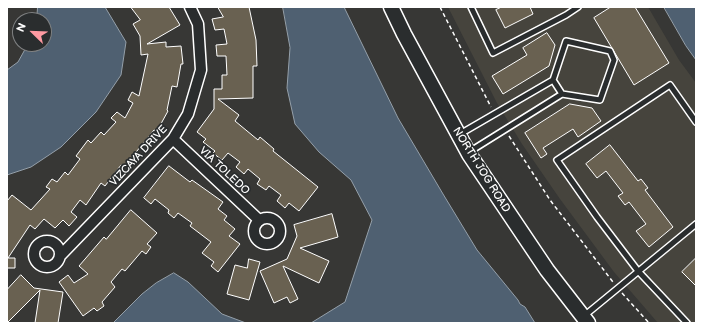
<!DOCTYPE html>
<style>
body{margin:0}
#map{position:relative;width:703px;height:330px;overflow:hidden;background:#373735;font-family:"Balsamiq Sans",sans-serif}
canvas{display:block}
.frame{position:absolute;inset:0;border:8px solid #fff;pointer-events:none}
.north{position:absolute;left:12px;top:12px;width:40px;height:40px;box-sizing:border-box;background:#2a2d2e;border:1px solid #7f8182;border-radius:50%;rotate:293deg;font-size:11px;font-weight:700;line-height:16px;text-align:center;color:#fff}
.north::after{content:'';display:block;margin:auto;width:14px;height:18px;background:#ff9aa2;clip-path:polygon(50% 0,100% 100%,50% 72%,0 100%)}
</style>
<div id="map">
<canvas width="703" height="330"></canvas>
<div class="frame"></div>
<div class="north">N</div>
</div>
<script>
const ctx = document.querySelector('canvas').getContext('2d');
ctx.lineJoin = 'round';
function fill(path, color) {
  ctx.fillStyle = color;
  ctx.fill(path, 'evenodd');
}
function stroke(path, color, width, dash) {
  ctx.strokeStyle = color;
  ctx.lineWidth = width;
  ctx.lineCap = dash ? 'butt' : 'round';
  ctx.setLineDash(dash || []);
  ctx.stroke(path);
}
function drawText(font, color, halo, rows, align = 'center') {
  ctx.font = font + ' "Balsamiq Sans",sans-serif';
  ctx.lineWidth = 3.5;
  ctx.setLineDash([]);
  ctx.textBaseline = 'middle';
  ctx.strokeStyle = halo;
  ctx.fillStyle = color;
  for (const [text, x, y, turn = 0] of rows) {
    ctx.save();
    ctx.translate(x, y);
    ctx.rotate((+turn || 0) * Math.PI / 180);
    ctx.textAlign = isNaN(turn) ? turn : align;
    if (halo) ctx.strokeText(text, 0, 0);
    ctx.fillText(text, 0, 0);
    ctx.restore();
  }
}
fill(new Path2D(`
 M448,7h200l31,53 17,23v240h-38l-44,-51 -54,-73 -38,-55 -25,-41z`), '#46443d');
const water = new Path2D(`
 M38,7h67l21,35 -5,33 -25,37 -35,35 -30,20 -24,8v-105l11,-8 10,-18h16v-24h-7z
 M283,7h61l54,111 45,76 34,56 41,50 2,4 5,3 10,16h-224l34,-21 27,-82 -21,-40 -32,-28 -24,-28 -8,-36 3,-40z
 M664,7h32v53l-10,-14z
 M174,273l14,9 34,32 24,9h-133l29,-29 14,-11z`);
fill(water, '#4f6071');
stroke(water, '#95a0aa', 1);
const building = new Path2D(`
 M131,7h38l11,18 -33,19 19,-2v5l15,-1 2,18h-2l-4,23 -5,-1 -5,24 1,1 -11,20 -3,-1 -30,37 -3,-2 -16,21 -4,-3 -15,22 -6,-5 -9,12 6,5 -8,9 -6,-6 -8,8 -11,-9 -9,10 -5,-4 -22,33h7v10h-8v-67l5,-6 19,15 19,-21 -4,-2 6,-8 5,3 8,-10 3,3 12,-16 -4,-3 12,-16 3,3 10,-11 3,3 12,-13 -5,-4 6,-6 8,6 8,-15 -5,-3 4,-8 7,4 9,-42 -7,1 -1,-19 -7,-12 7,-4z
 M218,7h31l7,33 1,26h-4v32l-35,1 21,16 -4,6 23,19 2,-3 14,12 -1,2 45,36 -19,24 -10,-8 -4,5 -8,-7 4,-6 -12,-9 -3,4 -9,-6 3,-5 -12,-10 -4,5 -8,-7 4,-5 -12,-9 -6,7 -9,-7 2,-2 -12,-9 3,-3 -9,-7 17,-23v-20h8v-14h5l-1,-19h-9l-1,-11 11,-1 -3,-15 -9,1 -3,-11 11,-2z
 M502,7h28l3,7 -28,14 -9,-18z
 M611,7h24l34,56 -35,22 -40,-67z
 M547,33l8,12 -6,21 -46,28 -11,-18 35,-21 -4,-7z
 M570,104l22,4 9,13 -23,16 -5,-8 -30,19 4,6 -6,4 -16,-25z
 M610,145l28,36 3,-2 7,9 -3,2 28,37 -24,20 -13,-16 10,-7 -17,-22 -4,3 -7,-9 5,-3 -17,-22 -9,7 -11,-14z
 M169,166l21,16 2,-2 31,22 -5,7 9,7 -3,4 11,9 -6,7 11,8 -22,28 -7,-6 3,-4 -12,-9 9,-11 -21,-16 2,-3 -14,-10 -4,5 -6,-5 1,-3 -14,-11 -4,5 -7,-6z
 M131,210l26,23 -10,11 4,3 -5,7 -4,-3 -17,20 -3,-2 -11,13 4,5 -13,15 2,4 -7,5 -3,-3 -11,8 -24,-34 9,-7 6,8 14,-9 -9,-8 25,-29 2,2z
 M332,214l6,23 -38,11 29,13 -10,22 -36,-17 15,33 -8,4 -3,-6 -13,6 -14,-32 27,-12 10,-23 -3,-11z
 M696,258v28l-14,-14z
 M249,259l11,3 -11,38 -22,-6 8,-29 12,3z
 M21,275l13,13 29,4 -5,31h-23l5,-33 -33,33v-33z`);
fill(building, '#696151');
stroke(building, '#fff', 1);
const lane = new Path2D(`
 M471,7l22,46 73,-38 12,-8
 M553,80l9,14
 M460,134l93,-54 13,-39 44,10 4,9 -14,40 -38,-6 -93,58
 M584,316l112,-92
 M687,323l-49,-52 -41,-54 -40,-57 113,-75 26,37`);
const street = new Path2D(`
 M173,139l86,81
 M254 231a13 13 0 1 1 26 0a13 13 0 1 1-26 0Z
 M34 254a13 13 0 1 1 26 0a13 13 0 1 1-26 0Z
 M60,256l113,-117 15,-25 13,-44 -3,-46 -8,-17`);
const secondary = new Path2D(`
 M391,7l13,27 65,120 78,116 41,53`);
stroke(lane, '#fff', 8);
stroke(street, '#fff', 13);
stroke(secondary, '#fff', 17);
stroke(new Path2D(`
 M440,7l51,100
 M509,136l41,64 63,82
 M622,293l27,30`), '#fff', 1.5, [4, 3]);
stroke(lane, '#2a2d2e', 5);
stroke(street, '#2a2d2e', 10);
stroke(secondary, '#2a2d2e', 14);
drawText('11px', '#fff', '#2a2d2e', [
 ["VIZCAYA DRIVE",139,156,-47],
 ["NORTH JOG ROAD",481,170,58],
 ["VIA TOLEDO",224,171,43]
]);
</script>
